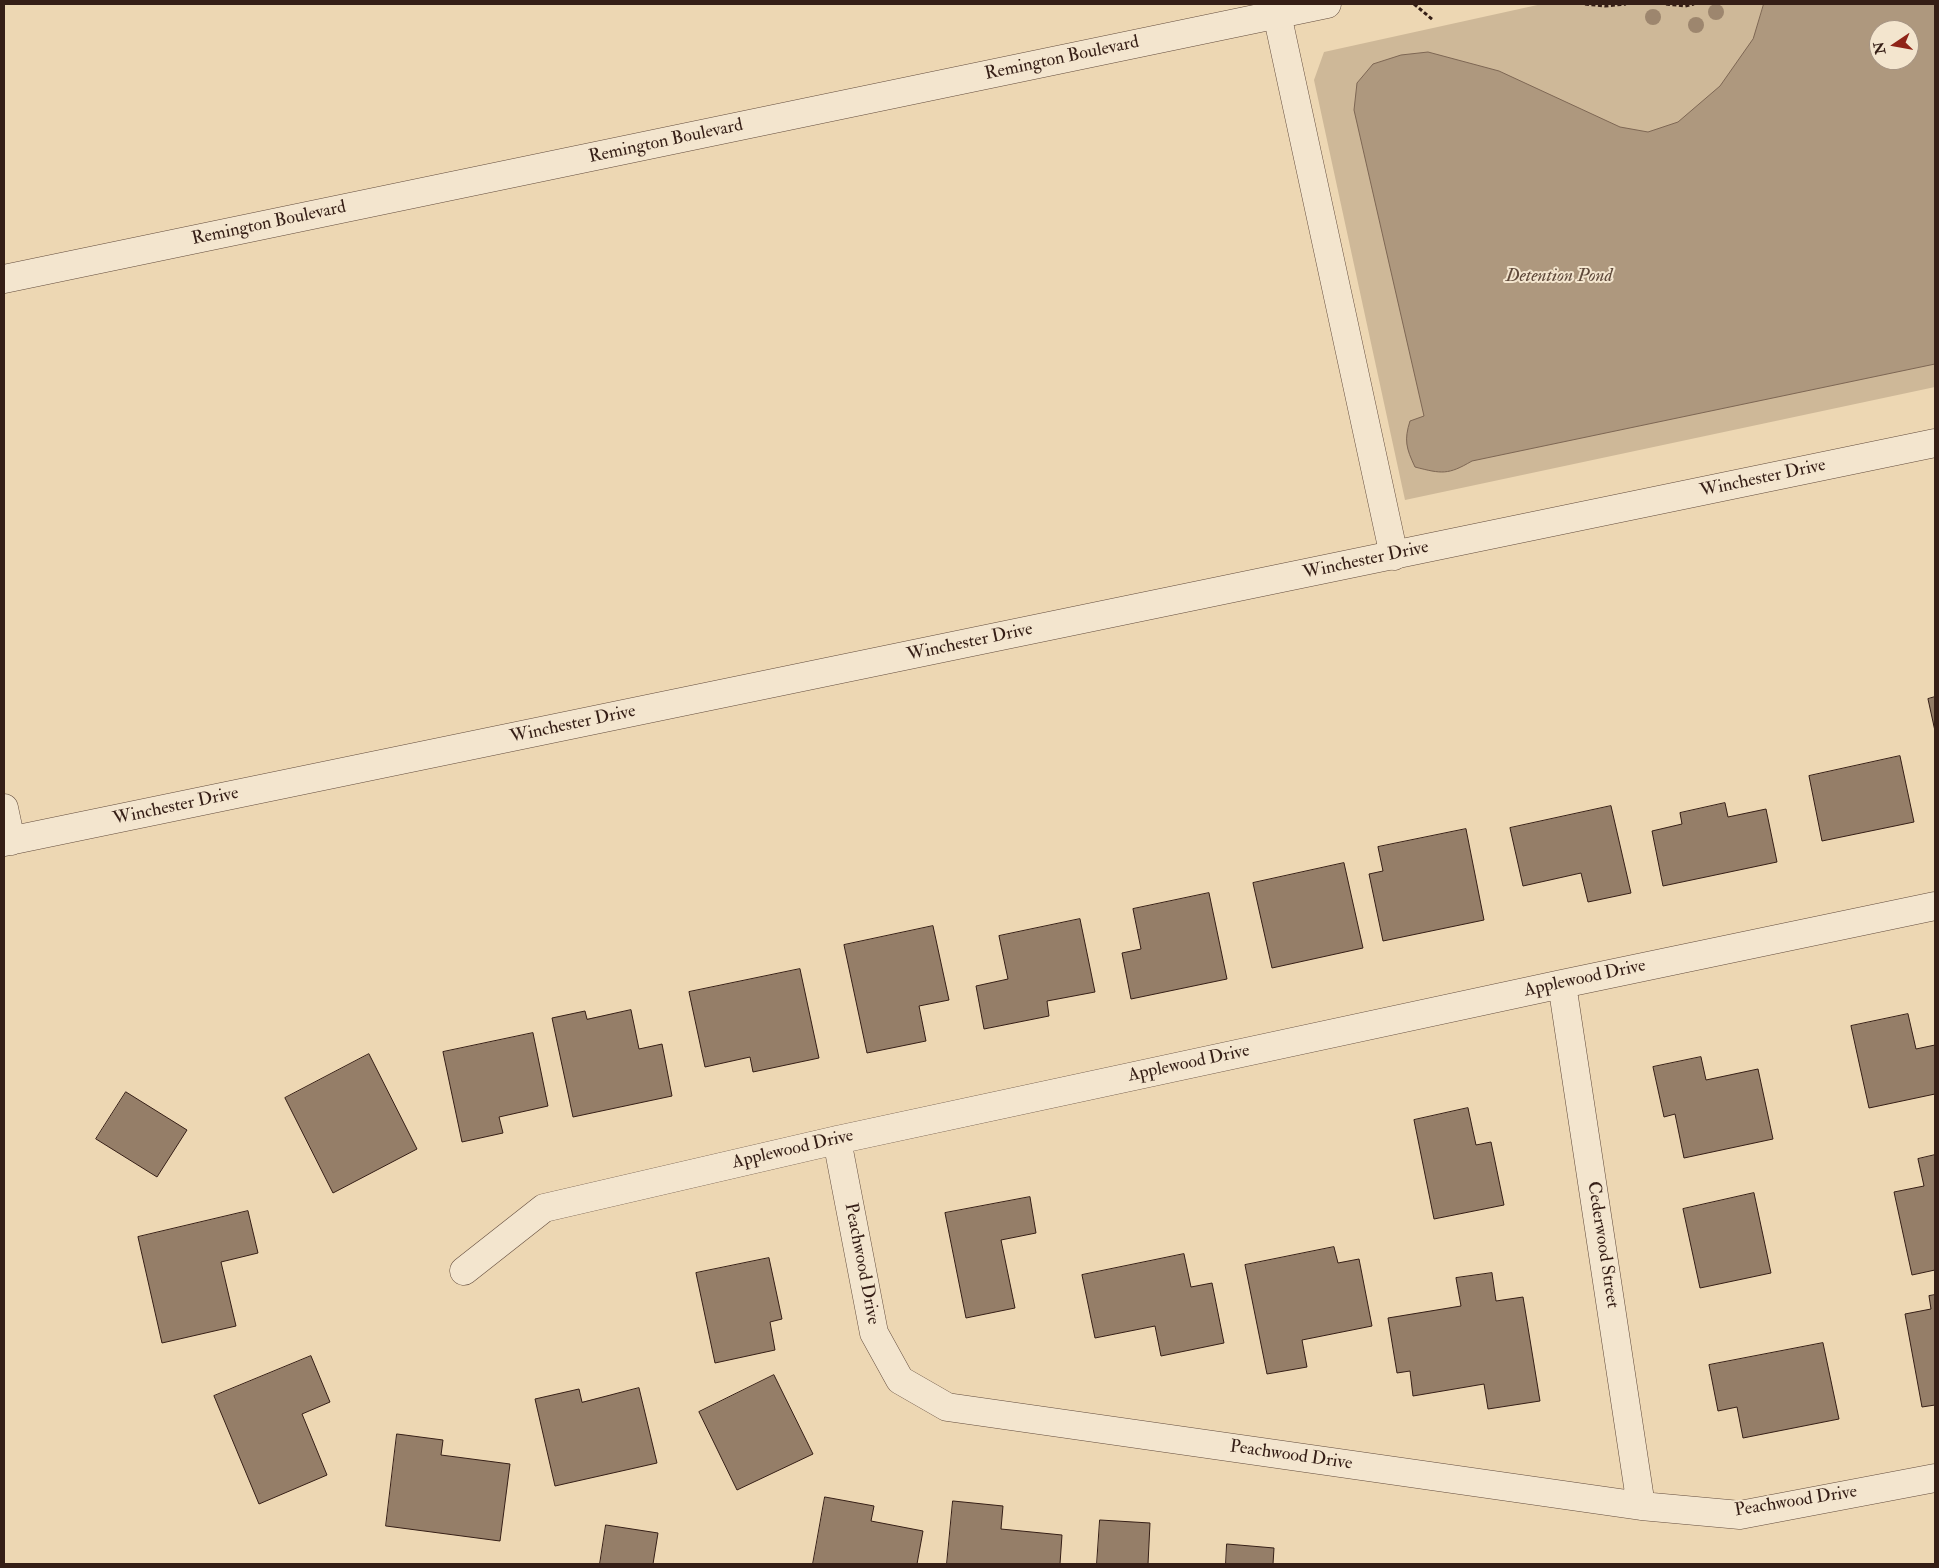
<!DOCTYPE html>
<style>
body{margin:0}
#map{position:relative;width:1939px;height:1568px;overflow:hidden;background:#edd7b3;font-family:"IM FELL Double Pica",serif}
canvas{display:block}
.frame{position:absolute;inset:0;border:5px solid #351e16;pointer-events:none}
.north{position:absolute;left:1869px;top:20px;width:50px;height:50px;box-sizing:border-box;background:#f3e5ce;border:1px solid #a79584;border-radius:50%;rotate:258deg;font-size:14px;font-weight:700;line-height:20px;text-align:center;color:#351e16}
.north::after{content:'';display:block;margin:auto;width:18px;height:22px;background:#8f2418;clip-path:polygon(50% 0,100% 100%,50% 72%,0 100%)}
</style>
<div id="map">
<canvas width="1939" height="1568"></canvas>
<div class="frame"></div>
<div class="north">N</div>
</div>
<script>
const ctx = document.querySelector('canvas').getContext('2d');
ctx.lineJoin = 'round';
function fill(path, color) {
  ctx.fillStyle = color;
  ctx.fill(path, 'evenodd');
}
function stroke(path, color, width, dash) {
  ctx.strokeStyle = color;
  ctx.lineWidth = width;
  ctx.lineCap = dash ? 'butt' : 'round';
  ctx.setLineDash(dash || []);
  ctx.stroke(path);
}
function drawText(font, color, halo, rows, align = 'center') {
  ctx.font = font + ' "IM FELL Double Pica",serif';
  ctx.lineWidth = 4;
  ctx.setLineDash([]);
  ctx.textBaseline = 'middle';
  ctx.strokeStyle = halo;
  ctx.fillStyle = color;
  for (const [text, x, y, turn = 0] of rows) {
    ctx.save();
    ctx.translate(x, y);
    ctx.rotate((+turn || 0) * Math.PI / 180);
    ctx.textAlign = isNaN(turn) ? turn : align;
    if (halo) ctx.strokeText(text, 0, 0);
    ctx.fillText(text, 0, 0);
    ctx.restore();
  }
}
fill(new Path2D(`
 M1542,4h393v383l-530,113 -91,-420 10,-28zM1879,30h30v30h-30z`), '#ceb898');
const water = new Path2D(`
 M1764,4h171v360l-463,97c-24,14 -30,13 -57,6 -9,-19 -11,-27 -5,-46l14,-5 -70,-306 3,-27 16,-19 28,-9 27,-3 71,19 121,56 28,5 30,-10 42,-36 33,-47zM1879,30h30v30h-30z`);
fill(water, '#ae987e');
stroke(water, '#7e6754', 1);
const building = new Path2D(`
 M1935,697v34l-7,-32z
 M1900,756l14,66 -92,19 -13,-65z
 M1725,803l3,14 38,-8 11,53 -114,24 -11,-55 30,-7 -2,-11z
 M1611,806l20,87 -43,9 -7,-29 -58,13 -13,-58z
 M1466,829l18,91 -101,21 -14,-67 14,-3 -5,-24z
 M1344,863l19,85 -91,20 -19,-85z
 M1209,893l18,86 -96,20 -9,-46 19,-4 -8,-40z
 M1080,919l15,73 -48,9 2,15 -65,13 -8,-43 32,-7 -9,-43z
 M933,926l16,74 -30,6 7,35 -59,12 -23,-108z
 M800,969l19,89 -66,14 -3,-15 -45,10 -16,-75z
 M631,1010l8,39 23,-5 10,52 -99,21 -21,-99 33,-7 2,8z
 M1908,1014l8,35 19,-4v49l-66,14 -18,-82z
 M533,1033l15,73 -49,11 4,16 -41,9 -19,-90z
 M369,1054l48,95 -84,44 -48,-95z
 M1701,1057l5,23 52,-11 15,70 -89,19 -9,-44 -11,3 -11,-50z
 M126,1092l61,38 -30,47 -61,-38z
 M1468,1108l8,37 15,-3 13,63 -70,14 -20,-99z
 M1935,1155v115l-23,5 -18,-83 30,-6 -6,-27z
 M1754,1193l17,80 -71,15 -17,-79z
 M1030,1197l6,36 -35,7 14,68 -49,10 -21,-105z
 M248,1211l10,42 -37,9 15,64 -74,17 -24,-106z
 M1334,1247l4,16 21,-4 13,67 -70,14 5,27 -40,7 -22,-109z
 M1184,1254l7,33 21,-4 12,60 -63,13 -6,-30 -60,12 -13,-63z
 M769,1258l13,61 -12,3 5,28 -60,13 -19,-90z
 M1492,1273l4,28 27,-4 17,104 -52,8 -4,-25 -71,12 -3,-25 -13,2 -9,-55 73,-12 -5,-28z
 M1935,1295v110l-13,2 -17,-93 26,-5 -2,-13z
 M1823,1343l16,76 -96,19 -6,-31 -19,4 -9,-46z
 M311,1356l19,46 -28,12 25,61 -68,29 -45,-108z
 M774,1375l39,79 -76,36 -38,-78z
 M639,1388l18,75 -102,23 -20,-87 44,-10 3,13z
 M397,1434l46,6 -2,15 69,9 -10,77 -114,-15z
 M825,1497l49,9 -3,15 52,10 -6,33h-104z
 M953,1501l50,5 -2,23 61,6 -2,29h-113z
 M1100,1520l50,3 -2,41h-51z
 M606,1525l52,8 -5,31h-53z
 M1227,1544l47,4 -1,16h-47z`);
fill(building, '#957e68');
stroke(building, '#351e16', 1);
const pedestrian = new Path2D(`
 M1277,14l117,542`);
const minor = new Path2D(`
 M4,279l1323,-275
 M4,808l7,33
 M4,842l1931,-399
 M1562,984l79,522
 M837,1140l37,193 26,47 47,27 694,99 99,9 195,-37
 M464,1271l80,-63 293,-68 725,-156 373,-78`);
stroke(pedestrian, '#634c3d', 29);
stroke(minor, '#634c3d', 29);
stroke(new Path2D(`
 M1414,4l19,16
 M1585,4l20,2 21,-2
 M1666,4l19,2 9,-2`), '#351e16', 3, [4, 2.5]);
stroke(pedestrian, '#f3e5ce', 28);
stroke(minor, '#f3e5ce', 28);
ctx.fillStyle = '#9d866e';
for (const [x, y] of [
 [1716,12],
 [1653,17],
 [1696,25]
]) {
  ctx.beginPath();
  ctx.arc(x, y, 8, 0, 2 * Math.PI);
  ctx.fill();
}
drawText('18px', '#351e16', '#f3e5ce', [
 ["Remington Boulevard",1062,59,-12],
 ["Remington Boulevard",666,142,-12],
 ["Remington Boulevard",269,224,-12],
 ["Winchester Drive",1763,479,-12],
 ["Winchester Drive",1366,561,-12],
 ["Winchester Drive",970,643,-12],
 ["Winchester Drive",573,725,-12],
 ["Winchester Drive",176,807,-12],
 ["Applewood Drive",1585,979,-12],
 ["Applewood Drive",1189,1064,-12],
 ["Applewood Drive",793,1150,-13],
 ["Cederwood Street",1602,1245,81],
 ["Peachwood Drive",861,1264,79],
 ["Peachwood Drive",1291,1456,8],
 ["Peachwood Drive",1796,1502,-9]
]);
drawText('italic 19px', '#5f493a', '#f3e5ce', [
 ["Detention Pond",1559,277]
]);
</script>
